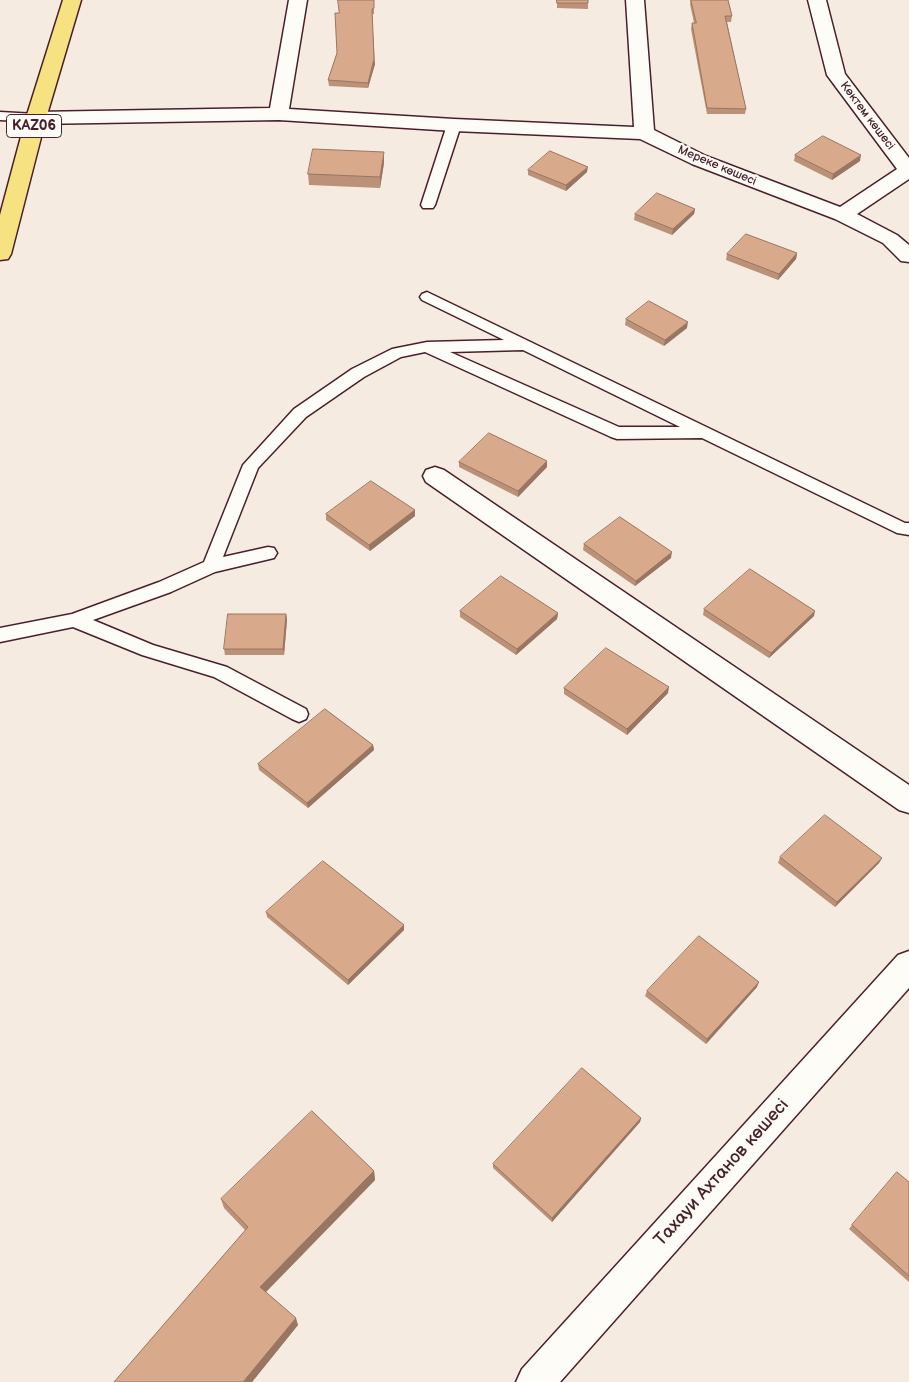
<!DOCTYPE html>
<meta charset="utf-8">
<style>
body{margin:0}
canvas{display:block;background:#f6ebe1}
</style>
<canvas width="909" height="1382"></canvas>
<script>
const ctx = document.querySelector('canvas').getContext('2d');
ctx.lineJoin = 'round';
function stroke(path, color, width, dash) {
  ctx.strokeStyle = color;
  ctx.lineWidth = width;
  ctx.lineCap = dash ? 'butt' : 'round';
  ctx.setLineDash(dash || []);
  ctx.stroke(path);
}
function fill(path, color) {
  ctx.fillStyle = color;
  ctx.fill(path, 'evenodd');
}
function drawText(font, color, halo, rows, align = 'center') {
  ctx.font = font + ' "Balsamiq Sans",sans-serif';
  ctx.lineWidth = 4.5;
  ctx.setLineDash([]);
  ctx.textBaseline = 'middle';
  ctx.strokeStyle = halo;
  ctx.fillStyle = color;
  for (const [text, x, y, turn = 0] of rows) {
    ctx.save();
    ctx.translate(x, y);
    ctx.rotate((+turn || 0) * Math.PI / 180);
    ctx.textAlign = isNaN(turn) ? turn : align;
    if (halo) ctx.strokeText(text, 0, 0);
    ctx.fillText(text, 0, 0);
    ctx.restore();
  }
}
const service = new Path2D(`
 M0,112l36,2 7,4 -7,4 -36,-2z
 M454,121l7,4 -26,80 -2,3h-10l-2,-3 26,-80z
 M427,292l478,231h4v12l-12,-2 -195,-95 -85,1 -6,-2 -186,-85 -24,5 -37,20 -58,40 -48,51 -35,89 45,-10 6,1 3,5 -3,5 -59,14 -44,20 -78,28 60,25 74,22 79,42 2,5 -2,5 -7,3 -7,-3 -78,-42 -72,-22 -69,-28 -73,15v-14l72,-14 87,-32 45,-20 39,-97 51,-56 58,-40 40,-20 35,-7 77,-2 -82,-40 -2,-3 2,-3zM523,350l157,77h-61l-169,-75z`);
const minor = new Path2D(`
 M289,0h18l-18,109 165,10 180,8 -8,-127h18l10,130 52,26 134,51 57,-38 -70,-94 -19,-75h18l19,74 64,84v21l-52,35 40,21 12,10v17l-8,-1 -18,-18 -48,-24 -143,-55 -52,-25 -186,-8 -175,-11 -243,4 -7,-2 -3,-4 3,-4 7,-2 234,-4z
 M435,467l9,3 465,315v28l-10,-3 -473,-328 -3,-6 3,-6z
 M909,951v37l-349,394h-44l6,-13 376,-414z`);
const trunk = new Path2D(`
 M63,0h18l-35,118 -35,136 -3,5 -8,1v-45l26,-97z`);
stroke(service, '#4a1f2b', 3);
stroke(minor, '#4a1f2b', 3);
stroke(trunk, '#4a1f2b', 3);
fill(service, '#fdfcf7');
fill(minor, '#fdfcf7');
fill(trunk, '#f7e281');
fill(new Path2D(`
 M374,0v14h-2l3,50 -7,24 -39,-2 -1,-6 9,-27 2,-40z
 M557,0h31v9l-31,-1z
 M691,0h37l4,16 -1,6h-4l19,87 -1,5h-38l-16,-85 1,-6h2l-4,-19z
 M795,155l65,6 -28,19 -38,-19z
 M384,163l-4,25 -71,-3 -1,-11z
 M528,170l59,2 -21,19 -38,-16z
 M695,209l-1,5 -22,21 -38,-15 1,-6z
 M797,253l-1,6 -18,21 -52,-20 1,-6z
 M626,319l61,9 -23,18 -39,-21z
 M547,461v6l-29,30 -59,-30v-5z
 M415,510v6l-45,35 -44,-31v-6z
 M584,544l87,14 -36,28 -52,-36z
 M704,609l110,7 -45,42 -66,-43z
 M460,611l98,2 -1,6 -41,36 -56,-38z
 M286,614l1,6 -3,35h-59l-1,-6z
 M564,688l104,5 -41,42 -63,-41z
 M373,745l1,5 -66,58 -49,-38 -1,-6z
 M780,857l102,1 -3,5 -44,44 -57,-44z
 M266,912l138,13v5l-56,55 -81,-68z
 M757,987l-51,57 -61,-48 2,-5z
 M641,1118l-1,4 -88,100 -59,-54v-4z
 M374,1171l1,9 -109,112 32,33 -46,57 -7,-152 -21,-22 -3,-9z
 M909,1182v100l-60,-53 3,-4z`), '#bb9178');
fill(new Path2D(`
 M374,59l1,5 -7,24v-5z
 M384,152v11l-4,25v-11z
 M861,155l-1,6 -28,19 1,-6z
 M588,167l-1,5 -21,19v-6z
 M695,209l-1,5 -22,21 1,-6z
 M797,253l-1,6 -18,21 1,-6z
 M688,322l-1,6 -23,18 1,-6z
 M547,461v6l-29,30v-6z
 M415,510v6l-45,35 -1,-6z
 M672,552l-1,6 -36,28 1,-5z
 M815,611l-1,5 -45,42 2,-5z
 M558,613l-1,6 -41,36 1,-6z
 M286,614l1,6 -3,35 -1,-6z
 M669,687l-1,6 -41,42v-6z
 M373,745l1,5 -66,58 -1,-5z
 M882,858l-3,5 -44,44 2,-5z
 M404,925v5l-56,55v-5z
 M759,982l-2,5 -51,57 1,-5z
 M641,1118l-1,4 -88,100v-4z
 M374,1171l1,9 -112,115 -3,-8z
 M296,1318l2,7 -46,57h-9z`), '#987661');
const building = new Path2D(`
 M338,0h36v8l-2,1 2,50 -6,24 -40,-3 9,-27 -2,-40h4z
 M557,0h31v3h-31z
 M691,0h37l4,16h-7l21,93 -39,-1 -15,-85h4z
 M823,136l38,19 -28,19 -38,-19z
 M313,149l71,3 -4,25 -72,-3z
 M550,151l38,16 -22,18 -38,-15z
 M657,193l38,16 -22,20 -38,-15z
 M746,234l51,19 -18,21 -52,-20z
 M649,301l39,21 -23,18 -39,-21z
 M489,433l58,28 -29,30 -59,-29z
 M371,481l44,29 -46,35 -43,-31z
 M620,517l52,35 -36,29 -52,-37z
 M750,569l65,42 -44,42 -67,-44z
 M501,576l57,37 -41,36 -57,-38z
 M228,614h58l-3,35h-59z
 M606,648l63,39 -42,42 -63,-41z
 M325,709l48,36 -66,58 -49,-39z
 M825,815l57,43 -45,44 -57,-45z
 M323,861l81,64 -56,55 -82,-68z
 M699,936l60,46 -52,57 -60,-48z
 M582,1068l59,50 -89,100 -59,-54z
 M312,1111l62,60 -114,116 36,31 -53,64h-129l134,-155 -27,-28z
 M897,1172l12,10v94l-57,-51z`);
fill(building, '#d9a98b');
stroke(building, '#987661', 1);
drawText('12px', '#4a1f2b', '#fdfcf7', [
 ["Көктем көшесі",867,116,53],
 ["Мереке көшесі",717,166,23]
]);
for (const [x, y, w] of [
 [34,126,55]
]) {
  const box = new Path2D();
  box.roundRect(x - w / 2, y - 11.5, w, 23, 4);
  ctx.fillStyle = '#fdfcf7';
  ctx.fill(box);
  stroke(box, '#4a1f2b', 1);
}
drawText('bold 14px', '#4a1f2b', null, [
 ["KАZ06",34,126]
]);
drawText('18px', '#4a1f2b', '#fdfcf7', [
 ["Тахауи Ахтанов көшесі",722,1173,-48]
]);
</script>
